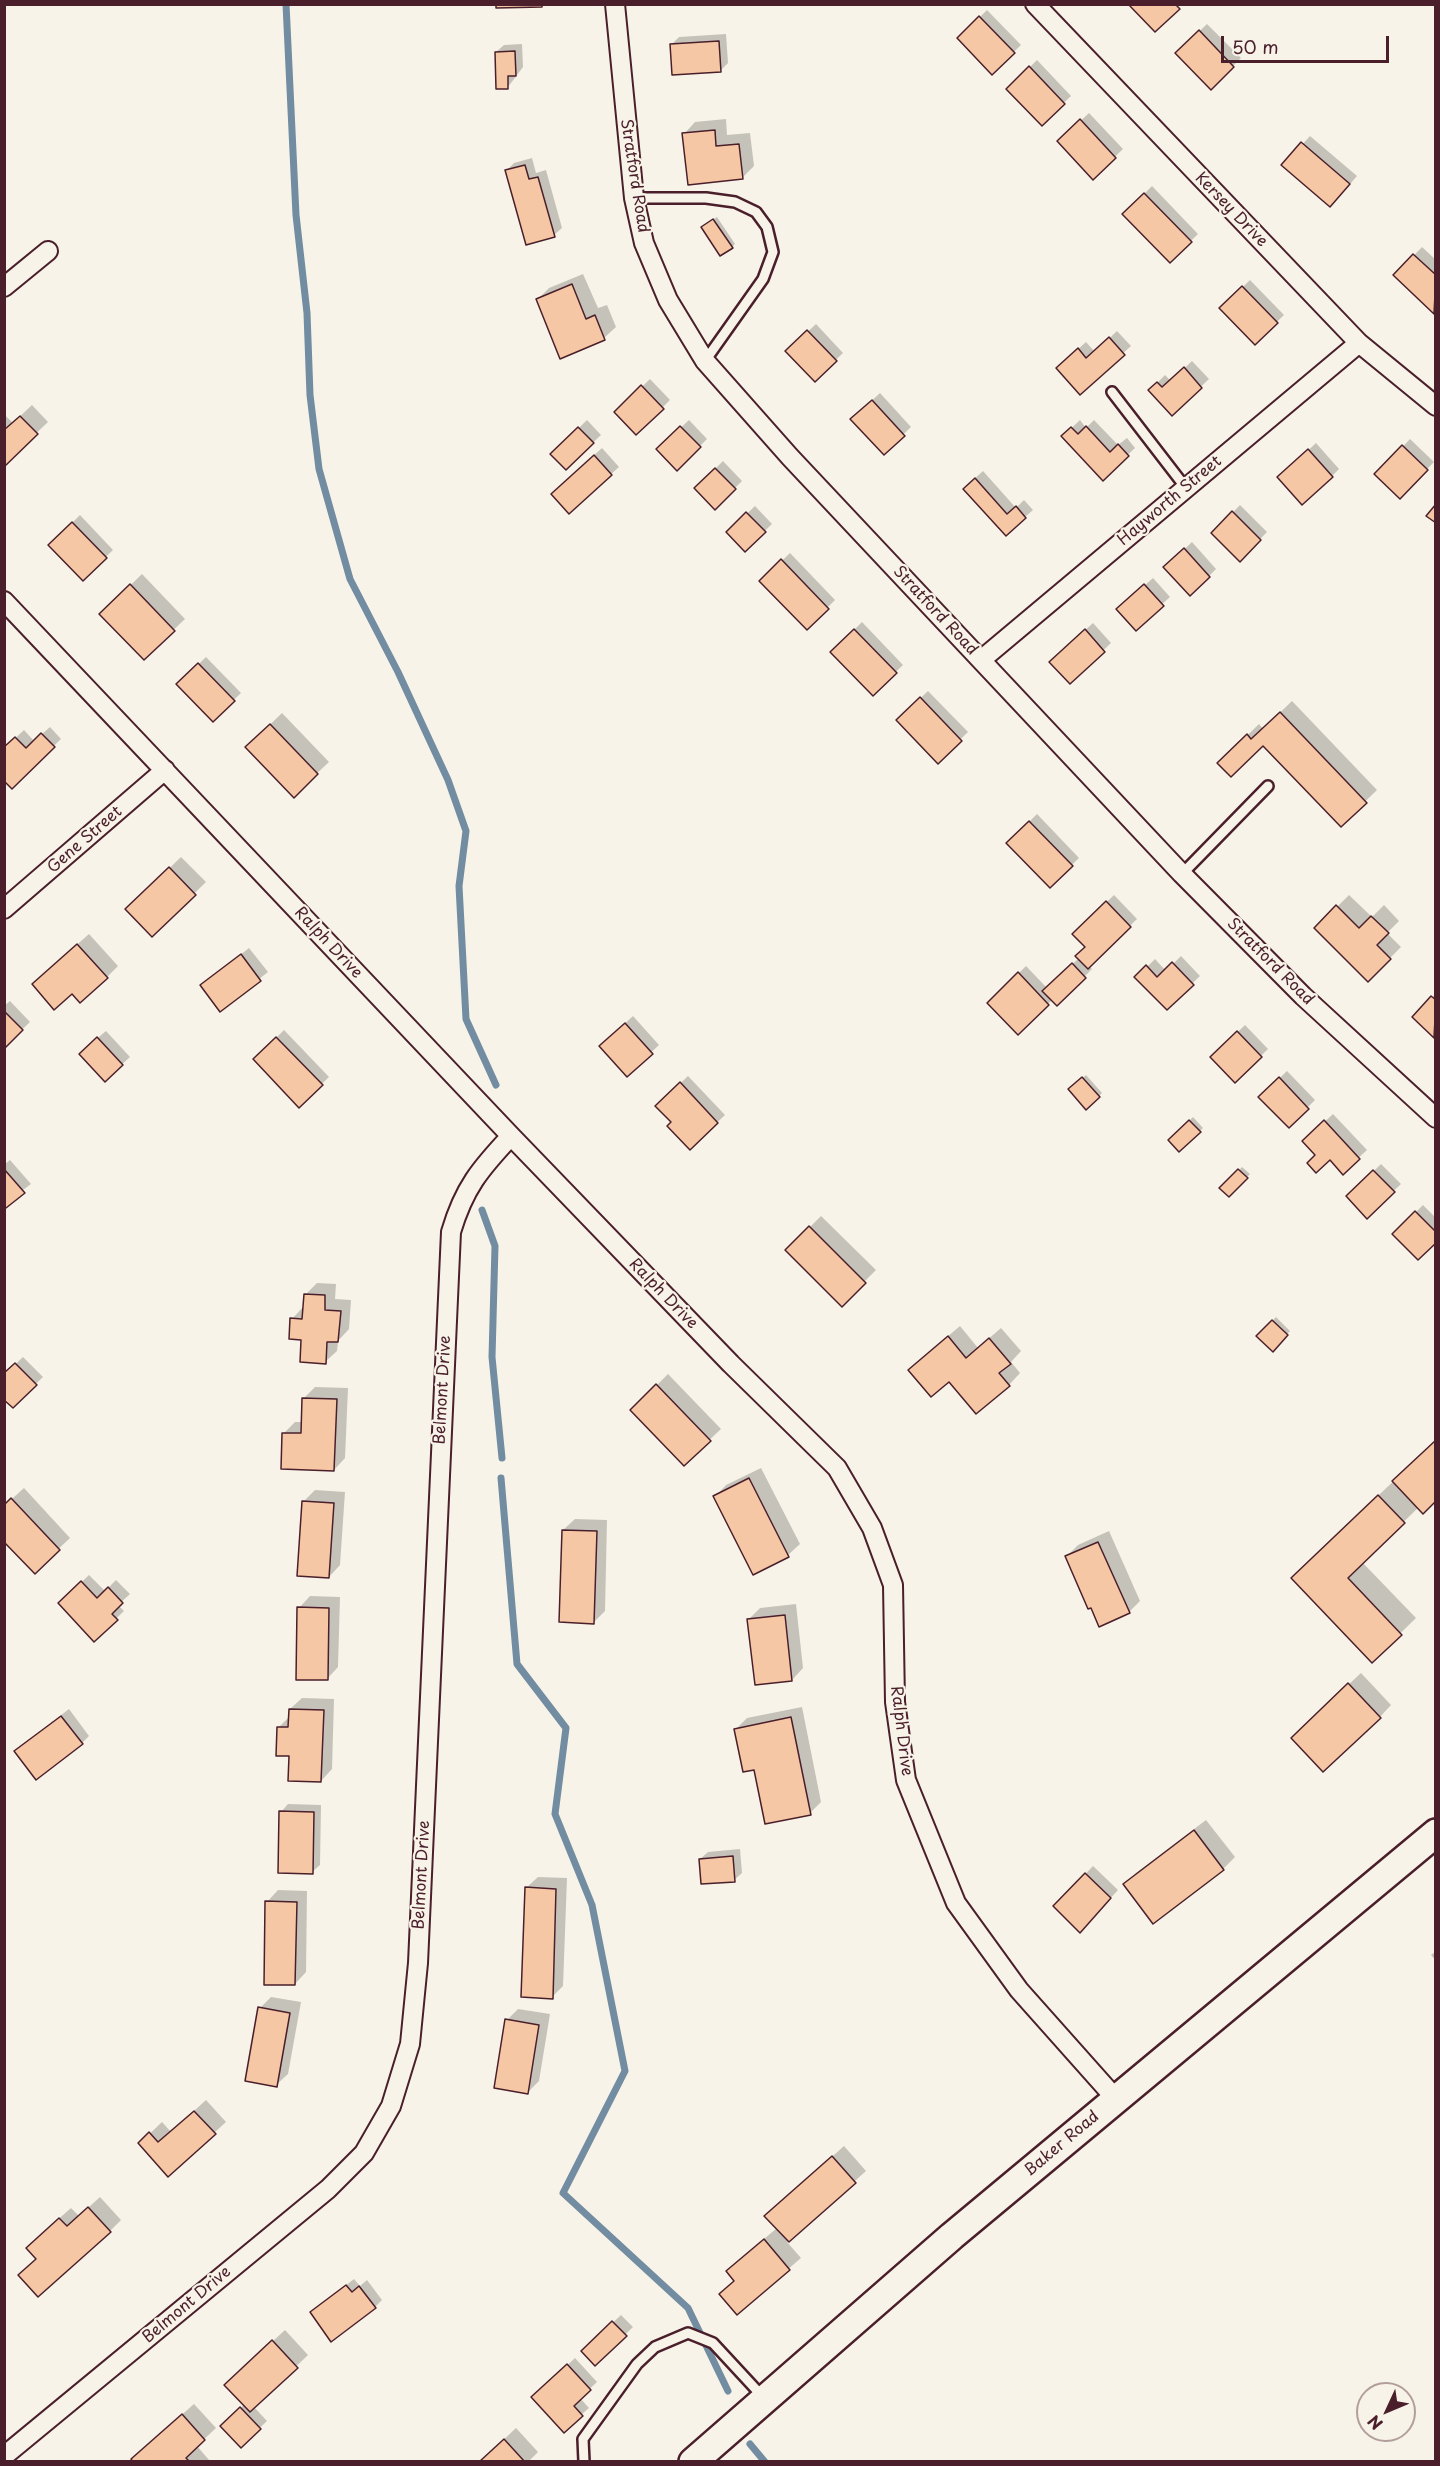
<!DOCTYPE html>
<style>
body{margin:0}
#map{position:relative;width:1440px;height:2466px;overflow:hidden;background:#f7f3e8;font-family:"Playpen Sans",sans-serif}
canvas{display:block}
.frame{position:absolute;inset:0;border:6px solid #4a1f2b;pointer-events:none}
.north{position:absolute;left:1356px;top:2382px;width:60px;height:60px;box-sizing:border-box;background:#f7f3e8;border:2px solid #b29e9c;border-radius:50%;rotate:226deg;font-size:16px;font-weight:700;line-height:24px;text-align:center;color:#4a1f2b}
.north::after{content:'';display:block;margin:auto;width:21px;height:27px;background:#4a1f2b;clip-path:polygon(50% 0,100% 100%,50% 72%,0 100%)}
.scale{position:absolute;left:1221px;top:36px;width:168px;height:27px;box-sizing:border-box;border:3px solid #4a1f2b;border-top:0;padding-left:8px;font-size:18px;line-height:21px;white-space:nowrap;color:#4a1f2b;-webkit-text-stroke:4px #f7f3e8;paint-order:stroke}
</style>
<div id="map">
<canvas width="1440" height="2466"></canvas>
<div class="frame"></div>
<div class="north">N</div>
<div class="scale">50 m</div>
</div>
<script>
const ctx = document.querySelector('canvas').getContext('2d');
ctx.lineJoin = 'round';
function fill(path, color) {
  ctx.fillStyle = color;
  ctx.fill(path, 'evenodd');
}
function stroke(path, color, width, dash) {
  ctx.strokeStyle = color;
  ctx.lineWidth = width;
  ctx.lineCap = dash ? 'butt' : 'round';
  ctx.setLineDash(dash || []);
  ctx.stroke(path);
}
function drawText(font, color, halo, rows, align = 'center') {
  ctx.font = font + ' "Playpen Sans",sans-serif';
  ctx.lineWidth = 4.5;
  ctx.setLineDash([]);
  ctx.textBaseline = 'middle';
  ctx.strokeStyle = halo;
  ctx.fillStyle = color;
  for (const [text, x, y, turn = 0] of rows) {
    ctx.save();
    ctx.translate(x, y);
    ctx.rotate((+turn || 0) * Math.PI / 180);
    ctx.textAlign = isNaN(turn) ? turn : align;
    if (halo) ctx.strokeText(text, 0, 0);
    ctx.fillText(text, 0, 0);
    ctx.restore();
  }
}
fill(new Path2D(`
 M987,10l34,35 -29,28 -33,-35z
 M1207,24l34,34 -30,30 -34,-35z
 M726,34l2,29 -8,8 -49,-26 8,-8z
 M522,44l1,23 -15,20 -12,-35 8,-7z
 M1037,60l34,36 -29,28 -34,-35z
 M1089,113l34,36 -30,29 -34,-37z
 M726,119l1,16 23,-2 4,33 -12,12 -58,-44 11,-12z
 M1310,136l47,40 -19,22 -54,-33z
 M532,158l4,15 10,-3 16,58 -8,7 -47,-65 7,-7z
 M1152,186l46,48 -28,27 -46,-47z
 M717,217l18,27 -3,3 -26,-23z
 M1422,247l14,13 -2,52 -39,-37z
 M583,274l15,34 9,-3 9,22 -12,11 -43,19 -24,-57 12,-12z
 M1250,280l34,35 -29,28 -34,-35z
 M816,324l27,29 -28,27 -28,-29z
 M1117,331l14,15 -51,47 -15,-32 21,-19 9,10z
 M1192,361l17,18 -37,35 -22,-24 15,-15 6,6z
 M650,379l20,21 -33,33 -21,-21z
 M880,393l31,34 -27,26 -32,-34z
 M32,405l16,17 -44,42v-50l9,9z
 M587,420l14,15 -35,33 -14,-14z
 M689,420l18,19 -30,30 -19,-20z
 M1080,420l6,8 8,-8 24,25 9,-7 8,10 -32,30 -40,-42z
 M1410,439l24,23 -34,35 -23,-23z
 M1316,443l23,26 -7,7 -45,-6z
 M602,448l17,19 -50,45 -9,-26z
 M723,461l19,20 -27,27 -19,-20z
 M983,471l33,37 8,-8 9,10 -27,24 -34,-53z
 M1240,505l27,27 -27,28 -27,-27z
 M755,506l17,18 -27,26 -17,-18z
 M80,515l33,35 -30,29 -33,-34z
 M1192,542l24,27 -7,7 -36,-16z
 M790,553l45,47 -28,28 -46,-47z
 M142,574l43,45 -41,39 -43,-44z
 M1153,578l17,19 -34,31 -10,-26z
 M862,622l41,43 -30,29 -41,-42z
 M1093,623l18,20 -41,39 -11,-28z
 M206,657l35,36 -28,27 -35,-36z
 M928,691l40,41 -30,29 -40,-41z
 M1292,701l85,89 -36,35 -78,-82 -44,20 40,-39 4,5z
 M282,713l47,49 -35,33 -47,-48z
 M50,727l11,12 -49,47 -8,-37 20,-19 10,11z
 M1037,814l42,44 -29,28 -42,-43z
 M181,857l25,25 -54,53 -25,-26z
 M1114,895l23,24 -48,47 3,3 -35,35 -4,-5 -35,34 -29,-30 37,-37 21,22 32,-30 7,-11 -12,-13z
 M1349,895l23,22 12,-12 15,16 -12,12 14,14 -33,33 -52,-52z
 M89,934l29,32 -11,11 -35,15 -27,-19z
 M249,948l19,24 -48,38 -18,-25z
 M1181,956l19,20 -33,32 -30,-31 18,-18 11,12z
 M1436,993v42l-2,1 -20,-19z
 M10,1001l20,21 -26,25v-41z
 M633,1016l26,29 -32,30 -19,-36z
 M1245,1025l23,24 -33,32 -23,-24z
 M284,1030l45,47 -29,28 -45,-46z
 M106,1031l24,26 -25,23 -17,-34z
 M1287,1071l28,29 -26,26 -29,-29z
 M1086,1075l16,18 -16,15 -16,-19z
 M688,1076l37,39 -35,33 -17,-26 -16,-16z
 M1333,1114l34,36 -24,22 -13,-14 -13,-3 -13,-14z
 M1193,1117l10,11 -24,22 -9,-10z
 M10,1160l21,24 -27,20v-39z
 M1381,1164l20,20 -34,32 -19,-20z
 M1242,1167l8,7 -21,21 -7,-7z
 M1423,1205l13,13v23l-42,-7z
 M821,1216l55,54 -34,34 -55,-54z
 M317,1283l19,1 -1,15 16,1 -2,29 -11,12 -1,10 -12,11 -22,-24 -11,-19 11,-12 3,-13z
 M1276,1317l14,14 -17,19 -15,-14z
 M960,1326l18,22 23,-20 20,23 -10,11 9,11 -11,12 -60,-5 -28,-21z
 M23,1357l20,20 -30,29 -9,-31z
 M668,1374l53,55 -37,35 -52,-54z
 M315,1387l33,1 -3,70 -11,12 -50,-37 11,-11h8l1,-24z
 M1436,1441l-17,66 -57,55 54,56 -44,43 -64,-99z
 M761,1468l39,76 -12,11 -34,18 -39,-76 11,-12z
 M24,1488l46,50 -35,33 -31,-65z
 M315,1490l30,2 -5,73 -11,12 -25,-76z
 M575,1519l32,1 -2,91 -11,11 -31,-92z
 M1109,1531l31,70 -11,11 -63,-55 12,-12z
 M89,1575l16,16 11,-11 14,14 -12,11 6,6 -30,29 -34,-37z
 M310,1596l30,1 -2,70 -11,12 -28,-71z
 M796,1604l7,64 -11,12 -43,-61 11,-11z
 M1361,1673l30,32 -11,12 -76,9z
 M302,1698l32,1 -2,70 -11,12 -31,-27 -12,-26 12,-12v-7z
 M802,1707l19,95 -11,11 -55,-45 -19,-39 11,-11z
 M69,1709l20,27 -7,7 -58,1z
 M288,1804l33,1 -1,60 -8,7 -31,-60z
 M1206,1820l29,37 -12,12 -70,53 -28,-38 11,-11z
 M740,1849l2,24 -8,7 -34,-21 8,-7z
 M1093,1866l25,24 -30,33 -33,-17z
 M538,1877l29,1 -4,108 -11,11 -26,-109z
 M278,1890l29,1 -1,81 -11,12 -28,-82z
 M1436,1951v10l-5,-6z
 M271,1997l30,5 -13,72 -12,11 -16,-77z
 M518,2009l32,5 -11,67 -11,11 -21,-72z
 M206,2100l20,22 -58,53 -28,-32 22,-21 9,10z
 M844,2146l22,25 -79,71 14,16 -64,55 -2,-33 4,-20 38,-32 1,-23z
 M100,2197l21,23 -11,11 -73,28 2,-23 32,-28 8,8z
 M354,2279l6,7 7,-6 15,20 -7,7 -63,5z
 M621,2315l12,12 -38,37 -12,-13z
 M285,2330l23,25 -54,52 13,14 -26,25 -19,-20 23,-22 -7,-31z
 M575,2358l22,24 -17,16 9,10 -8,7 -40,-25z
 M194,2404l22,24 -19,18 12,14 -1,2h-73l9,-14z
 M516,2428l22,24 -10,10h-48z`), '#0003');
stroke(new Path2D(`
 M286,4l10,211 11,98 3,82 9,74 31,110 48,93 50,108 18,51 -7,55 7,133 30,66
 M482,1210l13,36 -3,111 10,101
 M501,1478l16,186 49,64 -11,86 37,91 33,166 -62,122 125,115 40,83
 M750,2444l15,18`), '#728ca1', 7);
const building = new Path2D(`
 M496,4h46v3l-46,1z
 M1128,4h47l5,5 -25,23z
 M979,16l36,37 -23,22 -35,-37z
 M1199,30l35,37 -23,23 -36,-37z
 M719,41l2,31 -49,3 -2,-31z
 M515,51l1,25h-8v13h-12l-1,-37z
 M1029,66l36,38 -23,22 -36,-37z
 M1080,119l36,39 -23,22 -36,-39z
 M715,130l1,16 23,-2 4,35 -55,6 -6,-52z
 M1301,142l49,42 -20,23 -49,-42z
 M525,165l4,14 9,-2 17,60 -29,8 -21,-75z
 M1144,193l48,49 -22,21 -48,-49z
 M713,219l20,29 -13,8 -19,-29z
 M1413,254l23,21 -2,39 -41,-39z
 M572,284l14,35 9,-4 10,25 -45,19 -24,-60z
 M1242,286l36,37 -23,22 -36,-37z
 M807,330l30,31 -22,21 -30,-31z
 M1109,337l16,18 -45,40 -24,-27 22,-20 8,10z
 M1184,367l18,21 -30,28 -24,-26 9,-8 5,5z
 M641,385l23,24 -28,26 -22,-23z
 M872,400l33,36 -21,19 -34,-36z
 M20,416l18,18 -34,33v-37z
 M680,426l21,21 -24,24 -21,-22z
 M1086,426l24,26 8,-8 11,12 -26,25 -42,-45 10,-9 7,7z
 M578,427l16,16 -28,27 -16,-16z
 M1402,445l26,25 -28,29 -26,-25z
 M1308,449l25,28 -31,28 -25,-28z
 M594,455l18,20 -43,39 -18,-20z
 M715,468l21,21 -21,21 -21,-22z
 M975,478l32,36 9,-8 10,12 -20,18 -43,-47z
 M1436,504v19l-10,-7z
 M1232,511l29,29 -21,22 -29,-29z
 M746,512l20,20 -21,20 -19,-20z
 M72,522l35,36 -24,23 -35,-36z
 M1184,548l26,29 -20,19 -27,-29z
 M781,559l48,50 -22,21 -48,-49z
 M130,584l45,47 -31,29 -45,-46z
 M1144,584l20,22 -28,25 -20,-22z
 M854,629l43,44 -24,23 -43,-44z
 M1085,629l20,23 -35,32 -21,-22z
 M198,663l37,38 -22,21 -37,-38z
 M920,697l42,44 -24,23 -42,-44z
 M1280,712l87,91 -26,24 -78,-81 -32,31 -14,-14 30,-29 4,5z
 M270,724l48,50 -24,24 -49,-51z
 M41,733l14,14 -43,42 -8,-8v-34l11,-10 11,11z
 M1029,821l44,45 -23,22 -44,-45z
 M169,867l27,28 -44,42 -27,-28z
 M1106,901l25,26 -43,42 -13,-13 10,-9 -13,-13z
 M1336,905l23,23 12,-12 18,17 -12,12 14,14 -23,23 -54,-54z
 M77,944l31,34 -28,25 -8,-9 -18,16 -22,-26z
 M241,954l20,27 -41,31 -20,-27z
 M1172,962l22,23 -27,25 -33,-33 12,-12 11,12z
 M1072,963l14,15 -29,28 -15,-15z
 M1018,972l31,33 -31,30 -31,-32z
 M1431,996l5,4 -2,38 -22,-21z
 M4,1011l19,19 -19,19z
 M625,1023l28,31 -26,23 -28,-31z
 M1237,1031l25,26 -27,26 -25,-26z
 M97,1037l26,28 -18,17 -26,-28z
 M276,1037l47,48 -24,23 -46,-49z
 M1082,1077l18,20 -14,13 -18,-21z
 M1279,1077l30,32 -20,19 -31,-31z
 M680,1082l38,41 -28,27 -23,-24 4,-4 -16,-16z
 M1189,1120l12,12 -22,20 -11,-12z
 M1324,1120l36,39 -17,16 -13,-15 -14,13 -9,-10 8,-8 -13,-14z
 M4,1169l21,24 -19,15 -2,-1z
 M1238,1169l10,9 -19,19 -10,-9z
 M1373,1170l22,22 -28,27 -21,-23z
 M1415,1211l21,21v11l-18,17 -26,-26z
 M809,1226l57,57 -24,24 -57,-57z
 M304,1294l21,1v15l16,1 -3,31h-11l-1,22 -26,-2 1,-22 -12,-1 1,-21 12,1z
 M1272,1320l16,15 -15,17 -17,-16z
 M948,1336l18,22 23,-20 22,26 -12,9 11,13 -34,28 -27,-32 -18,15 -23,-27z
 M15,1363l22,22 -24,23 -9,-8v-27z
 M656,1384l55,57 -27,25 -54,-56z
 M302,1398l35,1 -3,72 -53,-2 1,-36h19z
 M1436,1440v61l-13,13 -31,-33z
 M749,1478l40,79 -36,18 -40,-79z
 M1378,1495l27,28 -57,55 54,57 -30,28 -81,-85z
 M11,1498l49,52 -25,24 -31,-32v-37z
 M302,1501l32,2 -5,75 -32,-2z
 M562,1530l35,1 -3,93 -35,-2z
 M1098,1542l32,71 -31,14 -8,-19 -3,1 -23,-53z
 M81,1581l16,17 11,-11 15,16 -11,11 6,6 -24,22 -36,-39z
 M297,1607l32,1 -1,72h-32z
 M785,1615l7,66 -37,4 -8,-66z
 M1348,1683l33,35 -58,54 -32,-34z
 M289,1709l35,1 -3,72 -33,-1 1,-25h-13l1,-29h11z
 M61,1716l22,28 -47,36 -22,-29z
 M791,1717l20,98 -46,9 -11,-54 -11,2 -9,-43z
 M279,1811l35,1 -1,62 -35,-1z
 M1194,1830l30,40 -71,54 -30,-40z
 M733,1856l2,26 -34,2 -2,-25z
 M1085,1873l26,25 -31,35 -27,-27z
 M525,1887l31,2 -3,110 -32,-2z
 M265,1901l32,1 -2,83h-31z
 M258,2007l32,6 -13,74 -32,-6z
 M505,2019l34,6 -11,69 -34,-6z
 M194,2111l22,23 -48,43 -30,-34 11,-11 9,10z
 M832,2156l24,27 -67,59 -25,-26z
 M88,2207l23,25 -73,65 -20,-22 18,-16 -10,-11 33,-30 8,8z
 M764,2239l26,31 -53,45 -18,-21 15,-13 -8,-10z
 M346,2285l6,7 7,-6 17,22 -45,34 -21,-30z
 M612,2321l15,15 -32,30 -14,-15z
 M272,2340l26,28 -48,44 -26,-27z
 M567,2364l24,26 -17,16 9,10 -19,17 -33,-36z
 M240,2407l21,22 -20,19 -21,-22z
 M182,2414l23,26 -19,18 4,4h-57l-2,-3z
 M504,2439l21,23h-46z`);
fill(building, '#f5c7a4');
stroke(building, '#4a1f2b', 1.5);
const lane = new Path2D(`
 M634,198h72l29,4 21,10 11,15 6,25 -10,27 -58,82
 M1112,392l74,96
 M1182,874l86,-88
 M584,2462l-1,-23 54,-75 18,-17 33,-14 25,10 50,54`);
const street = new Path2D(`
 M615,4l19,194 10,45 24,57 37,61 85,96 392,417 121,122 133,122
 M1035,4l324,339 77,63
 M4,287l44,-36
 M4,601l507,535 220,228 106,104 35,60 21,57 2,117 11,78 50,123 63,87 97,109
 M981,660l378,-317
 M4,909l161,-139
 M4,2456l324,-267 36,-36 27,-47 19,-62 8,-81 33,-731c13,-44 29,-63 60,-96`);
const secondary = new Path2D(`
 M693,2462l259,-226 484,-403`);
stroke(lane, '#4a1f2b', 14);
stroke(street, '#4a1f2b', 22);
stroke(secondary, '#4a1f2b', 32);
stroke(lane, '#f7f3e8', 9);
stroke(street, '#f7f3e8', 18);
stroke(secondary, '#f7f3e8', 27);
drawText('16px', '#4a1f2b', '#f7f3e8', [
 ["Stratford Road",634,176,81],
 ["Kersey Drive",1231,210,46],
 ["Hayworth Street",1170,501,-40],
 ["Stratford Road",935,611,47],
 ["Gene Street",85,840,-41],
 ["Ralph Drive",328,943,47],
 ["Stratford Road",1270,962,45],
 ["Ralph Drive",663,1294,46],
 ["Belmont Drive",443,1390,-87],
 ["Ralph Drive",901,1731,83],
 ["Belmont Drive",422,1875,-87],
 ["Baker Road",1062,2144,-40],
 ["Belmont Drive",187,2305,-40]
]);
</script>
